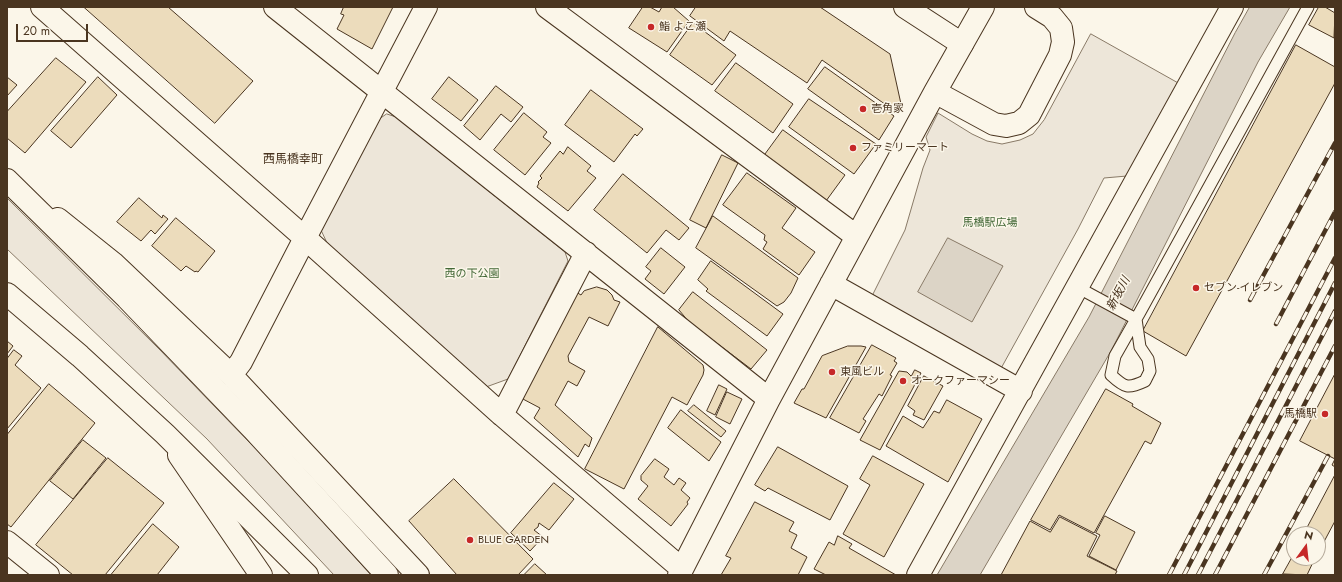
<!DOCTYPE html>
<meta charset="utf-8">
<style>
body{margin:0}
#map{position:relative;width:1342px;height:582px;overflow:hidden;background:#fbf6e9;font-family:Jost,sans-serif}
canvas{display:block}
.frame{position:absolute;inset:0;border:8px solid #4a3520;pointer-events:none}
.north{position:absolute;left:1286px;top:526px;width:40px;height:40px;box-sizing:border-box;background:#fbf6e9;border:1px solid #b4a999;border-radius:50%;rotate:15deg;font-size:11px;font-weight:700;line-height:16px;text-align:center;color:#4a3520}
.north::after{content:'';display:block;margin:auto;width:14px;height:18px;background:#c62828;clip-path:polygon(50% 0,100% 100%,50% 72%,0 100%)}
.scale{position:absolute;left:16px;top:24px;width:72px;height:18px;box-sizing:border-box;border:2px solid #4a3520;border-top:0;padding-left:5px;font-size:12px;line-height:14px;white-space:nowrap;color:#4a3520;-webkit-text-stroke:3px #fbf6e9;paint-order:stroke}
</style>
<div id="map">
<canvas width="1342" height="582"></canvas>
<div class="frame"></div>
<div class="north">N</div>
<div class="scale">20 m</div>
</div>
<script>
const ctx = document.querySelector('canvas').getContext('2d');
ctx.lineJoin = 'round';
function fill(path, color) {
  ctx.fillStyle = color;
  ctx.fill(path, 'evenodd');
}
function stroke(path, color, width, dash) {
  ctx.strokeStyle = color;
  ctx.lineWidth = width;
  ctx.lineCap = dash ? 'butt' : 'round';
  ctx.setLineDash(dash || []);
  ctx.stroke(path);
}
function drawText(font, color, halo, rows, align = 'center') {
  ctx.font = font + ' Jost,"Noto Sans JP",sans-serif';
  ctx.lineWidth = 3;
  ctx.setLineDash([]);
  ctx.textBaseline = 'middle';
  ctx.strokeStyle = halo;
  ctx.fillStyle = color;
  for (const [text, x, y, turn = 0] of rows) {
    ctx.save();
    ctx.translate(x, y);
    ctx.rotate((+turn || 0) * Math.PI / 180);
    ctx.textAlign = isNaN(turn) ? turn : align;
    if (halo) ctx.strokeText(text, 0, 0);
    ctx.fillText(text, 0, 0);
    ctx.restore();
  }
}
const green = new Path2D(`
 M1091,34l89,50 -53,92 -23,2 -26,51 -79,143 -123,-67 -3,-11 32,-64 18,-62 7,-18 -4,-13 12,-24 34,21 15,7 15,3 18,-4 13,-6 11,-14z
 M387,114l9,3 169,135 3,9 -60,118 -22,8 -158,-142 -8,-17 58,-108z
 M7,198l153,152 118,122 93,103h-37l-127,-136 -200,-190z`);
fill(green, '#ede6d9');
stroke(green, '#887966', 1);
const water = new Path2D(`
 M1250,7h40l-32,55 -147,289 -131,224h-43l152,-258 146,-284z
 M948,238l55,28 -31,56 -54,-30z`);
fill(water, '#dcd4c6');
stroke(water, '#887966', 1);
const building = new Path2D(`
 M84,7h84l85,74 -38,42z
 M344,7h49l-21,42 -35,-20 7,-14 -3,-1z
 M643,7h7l9,5 3,-5h11l16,14 -22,31 -38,-24z
 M696,7h124l70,47 11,50 -12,3 -67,-47 -15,23 -77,-52 -6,10 -34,-25z
 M1319,7h6l10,6 -1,25 -25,-13z
 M693,23l43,32 -24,30 -42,-30z
 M1296,45l39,22v16l-149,273 -43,-25z
 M56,58l30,24 -61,71 -18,-15v-26z
 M736,63l57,41 -20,29 -58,-42z
 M825,67l69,49 -15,24 -71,-51z
 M7,77l10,8 -10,11z
 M98,77l19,18 -46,53 -20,-17z
 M449,77l29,23 -17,21 -29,-22z
 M496,86l27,21 -12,15 -10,-8 -21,26 -16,-14z
 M591,90l52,39 -6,7 -2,-2 -21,28 -49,-37z
 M809,99l67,45 -22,30 -65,-47z
 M524,113l23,19 -4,5 8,6 -26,32 -31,-25z
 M783,130l62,45 -19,26 -62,-45z
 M568,147l23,19 -4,5 9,7 -28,33 -31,-24 2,-4 -1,-1 4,-4 -2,-2 20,-25 3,3z
 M722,155l16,8 -32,65 -16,-8z
 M747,173l49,35 -14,20 33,24 -16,23 -36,-26 4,-7 -3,-2 1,-5 -42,-30z
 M623,174l66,54 -10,12 -13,-10 -19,23 -53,-43z
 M139,198l23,20 1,-3 5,4 -13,15 -4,-4 -10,11 -24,-19z
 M713,216l85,62 -7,15 -7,9 -7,4 -81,-58z
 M176,218l39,33 -17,21 -2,-1 -1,1 -9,-6 -5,5 -29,-25z
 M661,248l24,19 -21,27 -19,-15 6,-8 -5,-4z
 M711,261l72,53 -16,22 -61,-45 2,-2 -10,-9z
 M597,287l10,3 5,5 2,5 6,2 -12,24 -19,-9 -21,39 1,6 16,9 -8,15 -9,-5 -13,24 37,33 -3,9 -4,-3 -7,13 -44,-39 6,-10 -19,-10 55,-106 5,3 3,-4z
 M693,292l74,58 -16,19 -62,-47 -10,-12z
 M658,327l45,38 1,5 -1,5 -16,30 -15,-8 -48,92 -39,-20z
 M7,341l6,5 -6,8z
 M872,345l24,13 -2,3 3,2 -7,12 2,1 -10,20 -3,-2 -16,25 3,2 -7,12 -29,-15z
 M848,346h13l5,1 -40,71 -32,-15 8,-14h2l18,-33z
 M14,350l8,6 -7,9 26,23 -34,41v-70z
 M915,370l6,3 -41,77 -20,-10 39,-69 8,1 4,4z
 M1335,374v93l-3,-2 3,-6 -35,-18z
 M924,376l19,10 -19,34 -11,-5 2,-4 -7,-5z
 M49,384l46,39 -84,104 -4,-3v-89z
 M719,385l8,4 -12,26 -8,-4z
 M1106,389l27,15 -1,2 29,17 -10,21 -6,-3 -51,92 -35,-18 -9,15 -19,-10z
 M727,392l15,7 -12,25 -14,-7z
 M947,400l35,19 -34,63 -62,-36 17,-30 20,12 11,-17 5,2z
 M694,405l32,26 -5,6 -33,-26z
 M681,410l40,32 -12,19 -41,-33z
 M83,440l23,18 -33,41 -23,-18z
 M778,447l70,39 -18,34 -62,-32 -3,3 -10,-6z
 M873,456l51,28 -40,73 -41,-23 27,-49 -10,-6z
 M108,458l56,45 -59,72h-32l-37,-30z
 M655,459l14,10 -5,8 10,8 5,-7 7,5 -5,7 9,8 -3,4 1,2 -17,22 -33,-27 10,-13 -7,-6v-4z
 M1335,475v46l-17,32v-19h-14z
 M454,479l79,80 -15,16h-61l-48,-54z
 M554,483l20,16 -25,31 -10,-7 -1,4 -4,3 9,7 -13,14 -19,-18z
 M755,502l39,20 -5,9 8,4 -6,13 16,9 -9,18h-77l10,-17 -5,-2z
 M1105,516l30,16 -19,38 -27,-14 11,-21 -4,-2z
 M1060,517l37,19 -10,20 30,15 -2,4h-114l29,-54 20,11z
 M153,524l26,23 -22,28h-46z
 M838,536l14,8 -3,4 47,27h-70l-12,-6 15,-27 5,3z
 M1294,554v4h21l-8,17 -24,-1z
 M535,564l12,11h-23z`);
fill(building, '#ecdcbc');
stroke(building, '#4a3520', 1);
const service = new Path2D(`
 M1077,287l59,32
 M1136,319l4,28 8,12 2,12 -5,10c-17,8 -20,7 -34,-6l4,-19 25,-44 168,-305`);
const minor = new Path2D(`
 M42,7l263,231 121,-231
 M275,7l494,392
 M547,7l309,229
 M935,92l59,32 12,2 13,-3 10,-8 31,-60 3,-13 -2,-14 -9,-11 -16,-10
 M58,219l55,44 118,112 187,200
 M831,284l190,107
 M231,375l10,-13 64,-124 197,177 180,154
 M502,415l84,-162
 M179,455l82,120
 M7,542l41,33
 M679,575l90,-176 166,-307 48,-85
 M918,575c105,-189 208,-379 314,-568`);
const tertiary = new Path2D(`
 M905,7l57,37
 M7,180l120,118 126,131 134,146
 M7,294l73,62 85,78 142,141`);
stroke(service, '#4a3520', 13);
stroke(minor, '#4a3520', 24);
stroke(tertiary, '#4a3520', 24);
stroke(service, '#fbf6e9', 11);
stroke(minor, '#fbf6e9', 22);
stroke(tertiary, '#fbf6e9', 22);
const rail = new Path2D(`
 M1250,300l85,-157
 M1276,324l59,-112
 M1169,575l166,-317
 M1184,575l151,-292
 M1198,575l137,-264
 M1215,575l120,-229
 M1264,575l64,-119`);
stroke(rail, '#4a3520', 4.5);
stroke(rail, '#fbf6e9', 3, [9]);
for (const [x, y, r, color] of [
 [651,27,4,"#c62828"],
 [863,109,4,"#c62828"],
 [853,148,4,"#c62828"],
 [1196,288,4,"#c62828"],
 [832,372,4,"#c62828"],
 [903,381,4,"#c62828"],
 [1325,414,4,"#c62828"],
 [470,540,4,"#c62828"]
]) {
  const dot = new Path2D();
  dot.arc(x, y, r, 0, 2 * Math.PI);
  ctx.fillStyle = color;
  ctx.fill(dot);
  stroke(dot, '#fbf6e9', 1.5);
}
drawText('11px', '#4a3520', '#fbf6e9', [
 ["鮨 よこ瀬",659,27],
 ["壱角家",871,109],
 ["ファミリーマート",861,148],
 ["セブン-イレブン",1204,288],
 ["東風ビル",840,372],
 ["オークファーマシー",911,381],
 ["馬橋駅",1317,414,"right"],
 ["BLUE GARDEN",478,540]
], 'left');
drawText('11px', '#436837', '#fbf6e9', [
 ["馬橋駅広場",990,223],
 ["西の下公園",472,274]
]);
drawText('12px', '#4a3520', '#fbf6e9', [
 ["西馬橋幸町",293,160]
]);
drawText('italic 12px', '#4a3520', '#fbf6e9', [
 ["新坂川",1119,294,-62]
]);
</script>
